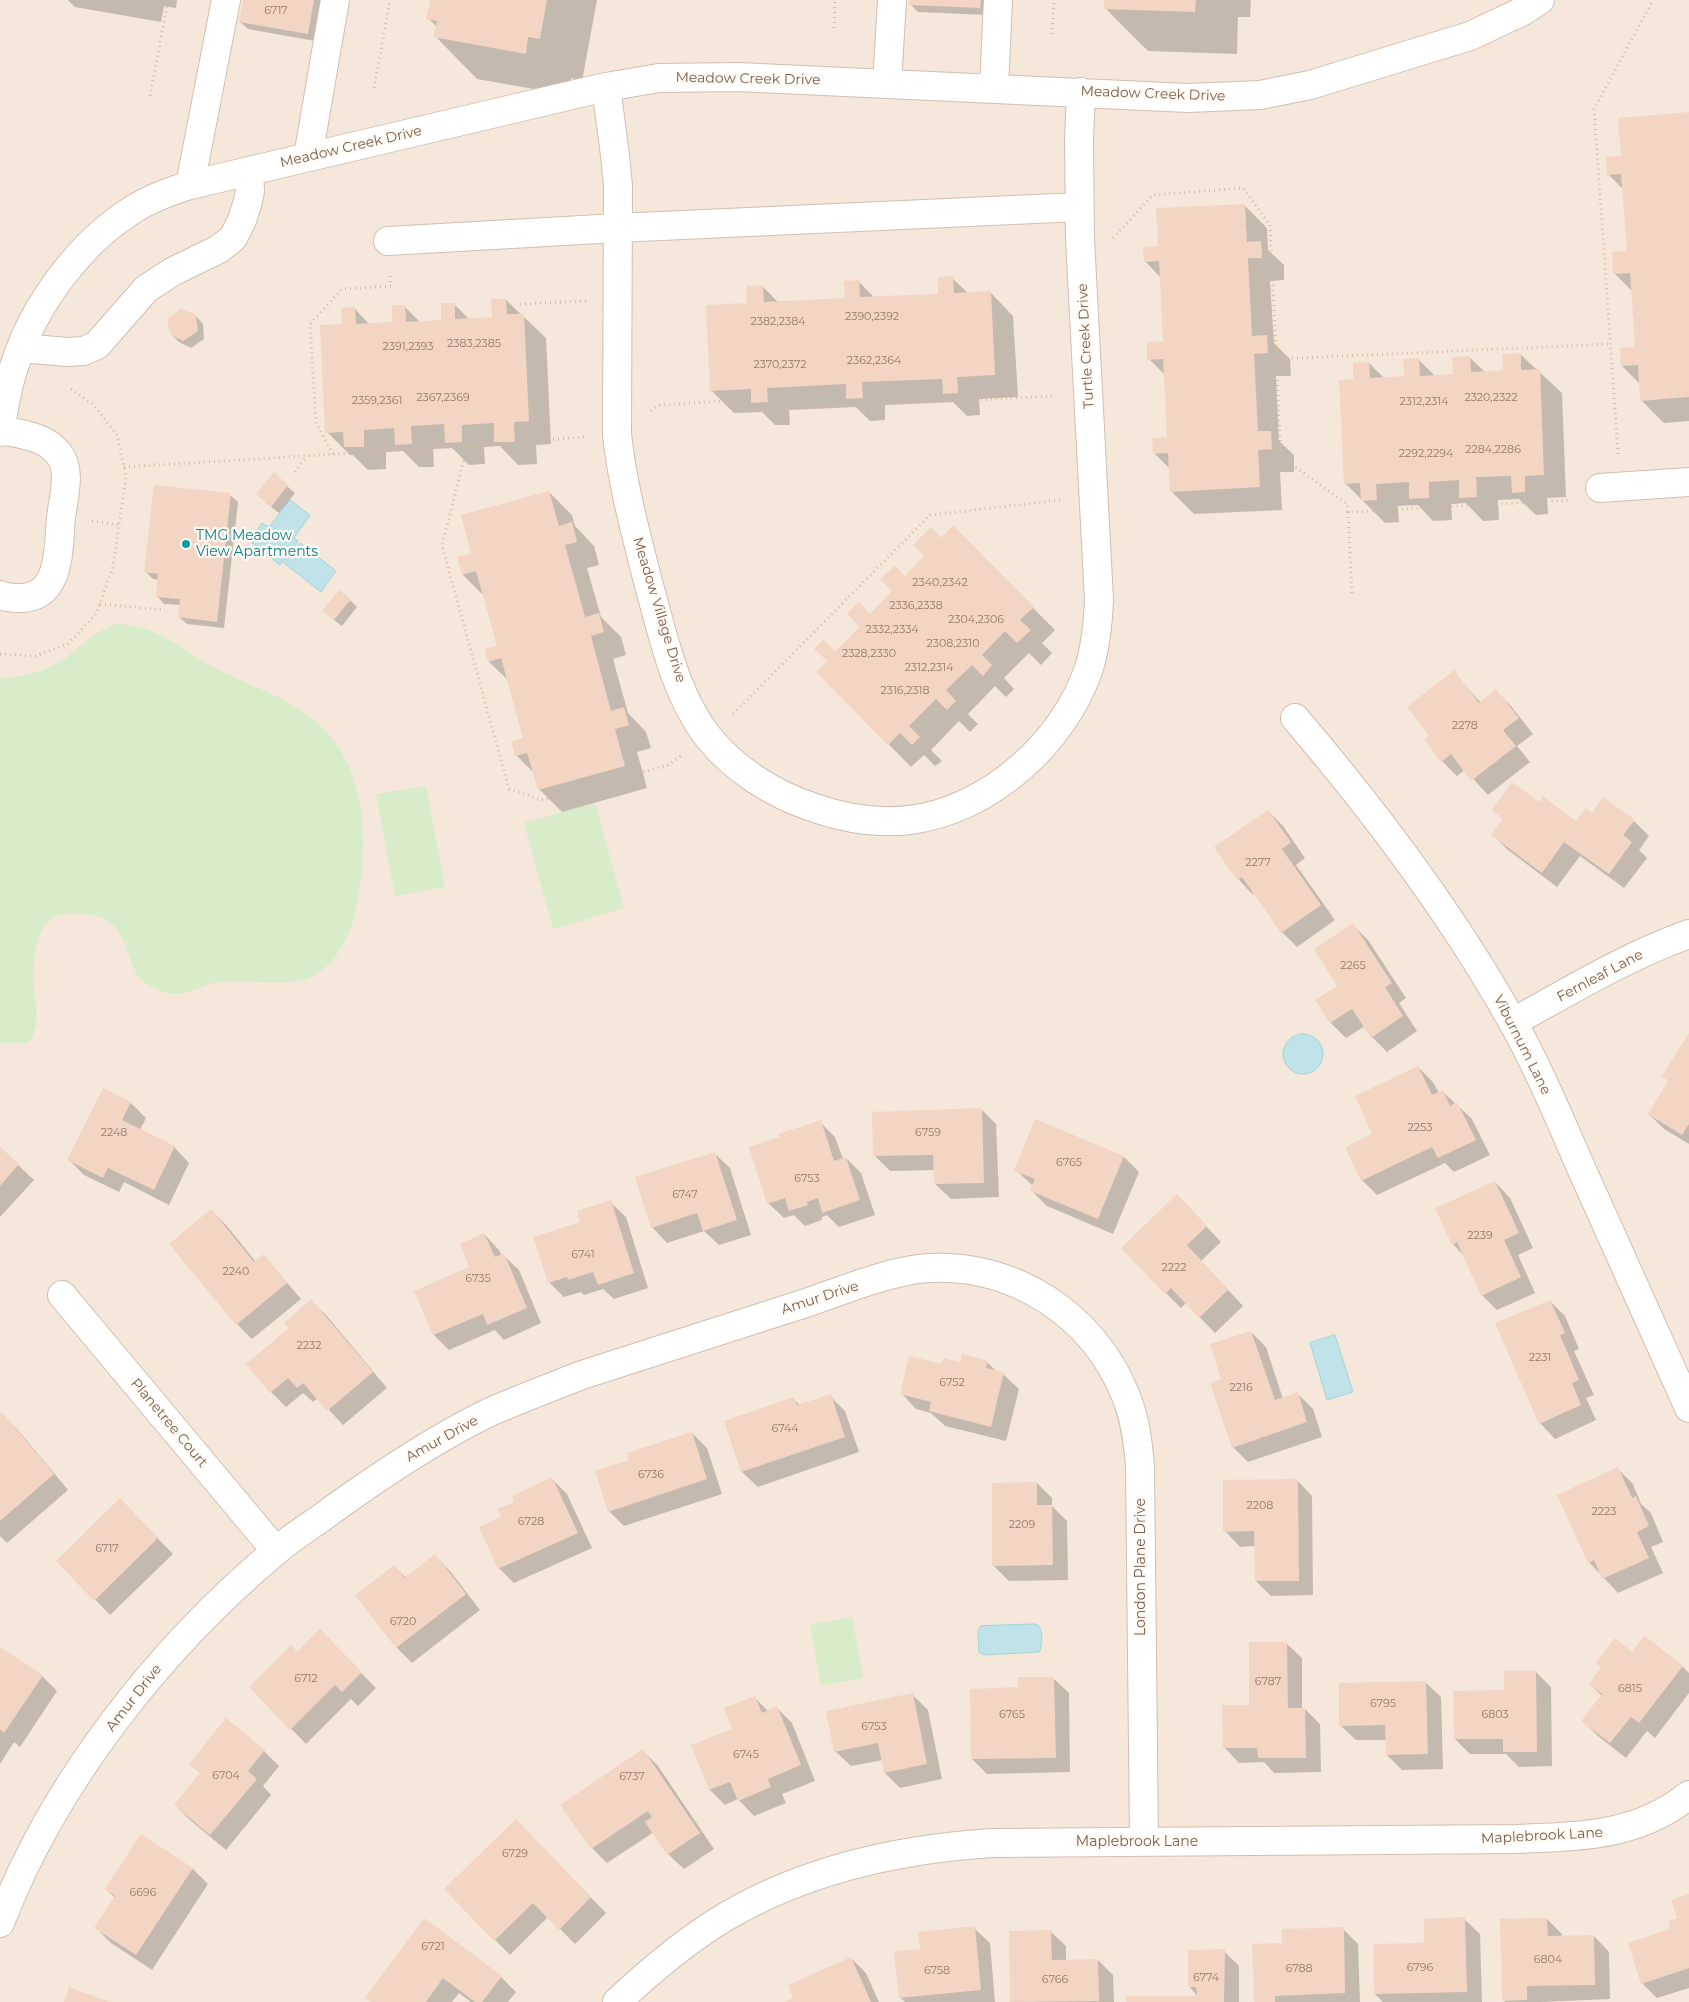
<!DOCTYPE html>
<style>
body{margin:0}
canvas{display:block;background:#fdf6ec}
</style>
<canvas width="1689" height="2002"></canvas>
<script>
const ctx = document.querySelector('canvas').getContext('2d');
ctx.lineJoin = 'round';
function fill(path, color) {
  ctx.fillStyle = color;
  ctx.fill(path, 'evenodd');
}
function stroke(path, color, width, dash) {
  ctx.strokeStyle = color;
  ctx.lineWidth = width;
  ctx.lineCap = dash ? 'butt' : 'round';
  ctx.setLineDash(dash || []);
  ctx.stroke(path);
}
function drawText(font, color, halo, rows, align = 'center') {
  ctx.font = font + ' Montserrat,sans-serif';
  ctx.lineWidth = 4.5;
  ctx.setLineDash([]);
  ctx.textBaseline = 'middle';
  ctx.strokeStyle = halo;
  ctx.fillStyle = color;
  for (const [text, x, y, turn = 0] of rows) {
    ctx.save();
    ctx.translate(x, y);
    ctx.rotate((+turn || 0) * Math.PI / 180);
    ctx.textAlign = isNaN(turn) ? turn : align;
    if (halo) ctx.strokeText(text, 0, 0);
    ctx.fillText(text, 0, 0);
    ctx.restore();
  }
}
fill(new Path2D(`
 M0,0h1689v2002h-1689z`), '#f5e8da');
fill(new Path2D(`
 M117,624c39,1 65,26 98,44 26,14 55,23 81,39 66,39 74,116 63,185 -4,30 -15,64 -42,82 -25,16 -70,4 -99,8 -12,2 -24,9 -36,11 -10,2 -23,-2 -32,-7 -31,-15 -12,-72 -70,-72 -9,0 -20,-1 -28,4 -6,4 -11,13 -13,20 -6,16 -6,34 -5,51 1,18 8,41 -7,54h-27v-366c24,2 54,-9 72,-24 15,-12 26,-24 45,-29z
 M426,786l19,101 -50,9 -19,-102z
 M595,803l29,105 -71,21 -29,-106z
 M852,1617l11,61 -42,8 -11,-61z`), '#d8ecc9');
const water = new Path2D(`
 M290,500l20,15 -16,23 4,3 -8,13 10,-11 36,28 -15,21 -37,-29 3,-3 -2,-1 -5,6 -30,-24 12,-18 7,4z
 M1283 1054a20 20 0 1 1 40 0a20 20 0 1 1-40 0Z
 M1335,1335l18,57 -26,8 -17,-57z
 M1034,1624l4,1c5,6 5,20 1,27l-55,3 -5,-3 -1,-21 3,-5z`);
fill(water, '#bfe3e8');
stroke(water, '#a5d3da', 1);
fill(new Path2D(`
 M68,0h109l-1,8 -12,-2 -3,16 -86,-15z
 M244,0h78l-7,41 -67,-12 -8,-7z
 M431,0h166l-15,81 -11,-3 -3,17 -91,-16 -42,-43 2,-9 -9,-9z
 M911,0h77l-1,15 -69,-3 -7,-7z
 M1106,0h145l-1,17h-12l-1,37 -89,-3 -43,-43z
 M1689,113v308l-25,2 -23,-23 -1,-16 -18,-18 -1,-16 16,-2 -5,-57 -17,-17 14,-22 -5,-62 -16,-16 15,-17z
 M1244,205l23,23 1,22 16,15v15l-14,1 4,62 16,16 1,17h-15l3,65 15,14v17h-14l2,38 -88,4 -23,-23 -1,-22 -16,-16 14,-15 -3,-63 -16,-16 15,-17 -3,-64 -16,-17 15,-13z
 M952,278l17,16 22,-1 22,23 5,81 -39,2 1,16 -13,1 -14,-14 -68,3v15l-15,1 -14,-14 -67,3 1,15h-15l-13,-13 -28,1 -23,-23 38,-86 13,-18 17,17 67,-4 12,-18 17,17 65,-3z
 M506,300l40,38 5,106 -15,1 1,19 -19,1 -18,-19 -16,1 1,17 -16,1 -17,-17 -19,1 1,18h-15l-16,-16 -17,1v17l-18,1 -15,-15h-3l-23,-23 16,-107 11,-17 16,17 23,-1 11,-18 16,16 23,-1 11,-17 15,15 24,-1z
 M196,316l7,8 1,15 -13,9 -12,-6 -8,-8z
 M1520,354l42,39 4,104 -19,1 1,16 -12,1 -17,-16 -21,1 1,20 -16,1 -17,-18 -15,1 1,16 -19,1 -15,-16 -20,1 1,16 -14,1 -40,-40 10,-103 14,-17 15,15 21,-1 14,-17 16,16h19l15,-19 16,15h20z
 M287,486l8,7 -16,20 -14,-11z
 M549,492l23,23 3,11 19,20 5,19 -12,3 14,49 20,20 5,18 -13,4 15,54 18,19 5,16 -14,4 10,36 -85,24 -23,-23 -4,-15 -19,-19 8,-16 -15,-58 -20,-19 -3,-12 12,-3 -14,-51 -21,-21 -5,-17 15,-4z
 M230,495l8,7 -14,126 -37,-4 -8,-7 2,-12 -17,-1 -7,-8 2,-16 -6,-1 -7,-7z
 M953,527l102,103 -13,13 10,10 -11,12 -12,-12 -25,25 10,11 -8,8 -11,-11 -27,28 10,10 -8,8 -11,-11 -28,29 11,11 -7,5 -11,-11 -13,12 -93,-95z
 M350,600l7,7 -15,19 -11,-8z
 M1453,672l28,31 15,-12 15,15 22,28 -16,12 13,16 -42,33 -23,-25 -8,6 -15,-15 -16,-22 5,-3z
 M1539,803l37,19 16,-8 42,7 15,15 -10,14 8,8 -23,30 -44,-32 -23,31 -49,-37 -15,-15 11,-15 -11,-10z
 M1268,811l15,15 22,32 -9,7 39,55 -38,27 -15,-15 -27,-39 -2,2 -15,-16 -22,-31z
 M1353,925l15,15 38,58 -7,5 18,28 -30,21 -15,-15 -7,-11 -19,12 -15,-15 -14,-23 22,-14z
 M1689,1035v109l-25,-15 -15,-15 20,-32z
 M1418,1067l15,15 6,11 4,-1 29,27 18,36 -36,17 -9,-9 -68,32 -15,-15 12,-45z
 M131,1103l15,15 -6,12 34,17 15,16 -20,42 -45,-23 -5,10 -35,-17 -15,-15z
 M981,1109l15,15 3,73 -48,2 -16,-15v-14l-45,1 -15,-15z
 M820,1122l15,15 8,22 3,-1 15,15 14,42 -36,12 -12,-12 -5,2v3l-17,6 -11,-11 -10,3 -16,-15z
 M0,1148l34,32 -34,37z
 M714,1153l16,15 21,67 -32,10 -15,-14 -37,12 -15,-16z
 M1124,1157l15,15 -26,62 -66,-28 -15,-15 2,-4 -18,-17z
 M1495,1182l15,16 23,50 -15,7 17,38 -38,17 -15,-15 -18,-39 -11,-12z
 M610,1202l16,15 22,71 -34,11 -11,-10 -19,6 -3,-3 -17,5 -15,-15 33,-59z
 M211,1210l15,15 30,37 8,-6 37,43 -49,40 -15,-15 -67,-80z
 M1192,1211l29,31 -20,19 42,45 -28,27 -29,-30 -5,5 -15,-15z
 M484,1234l15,16 3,6 1,-1 16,15 22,53 -37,17 -9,-10 -46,20 -15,-15 -18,-44 55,-23z
 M311,1301l16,15 60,72 -44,37 -25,-27 -5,4 -10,-9 -17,14 -15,-15 19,-64z
 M1550,1301l15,15 14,33 -5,2 20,44 -8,3 10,22 -41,19 -15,-16z
 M1251,1332l15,15 17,52 15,-5 15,15 9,28 -74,25 -15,-15 -10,-67z
 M987,1362l10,10 6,2 16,15 -13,52 -61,-15 -14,-13 -15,-4 -15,-16 60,-30z
 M830,1396l15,15 14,41 -101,35 -16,-15 -16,-50 67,-23 7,6z
 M1,1414l16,15 51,61 -61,53 -7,-7v-121z
 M692,1433l15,15 15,46 -98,32 -15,-15 21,-50z
 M1618,1469l15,15 8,20 10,9 12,29 -12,5 12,26 -45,20 -29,-31z
 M552,1479l15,15 25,54 -78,35 -15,-15 3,-51z
 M1297,1480l15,16 1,99 -42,1 -15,-15 -1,-35 -15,1 -15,-16z
 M1037,1483l15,15v8l15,15 1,59 -59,1 -15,-15z
 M135,1515l38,39 -63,61 -52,-54z
 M435,1556l15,15 30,39 -68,53 -15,-15 -40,-53 37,-29 12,12z
 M320,1631l56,57 -18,18 -7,-7 -45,45 -55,-57 46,-34z
 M1286,1643l16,15v51h3l15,15 1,48 -47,1 -10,-11 -25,1 -15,-16 27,-41z
 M0,1649l42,27 15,15 -37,56 -6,-5 -14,22z
 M1632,1653l51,14 6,6v20l-34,45 -8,-7 -21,27 -28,-22 -15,-15 19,-25 -12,-12 12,-17 -4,-4z
 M1536,1672l15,15 1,79 -33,1 -13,-13h-36l-15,-15 50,-47z
 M1053,1678l16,15 1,79 -83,2 -15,-15z
 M1425,1682l16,15 2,72 -41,1 -15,-15v-15h-31l-16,-15z
 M913,1695l15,15 14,69 -42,9 -15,-15 -2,-13 -32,6 -16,-15z
 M755,1698l13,13 9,-3 15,15 23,58 -33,13 4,9 -32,13 -16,-17 -13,6 -15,-15 24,-61z
 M264,1751l15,15 -16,20 8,9 -45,55 -36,-30 -15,-15 26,-31 -11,-10z
 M643,1751l15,15 56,83 -30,20 -16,-15 -14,-22 -47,31 -15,-15z
 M531,1836l75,77 -31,31 -27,-27 -38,38 -65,-66z
 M193,1869l15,15 -56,86 -41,-27 -15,-15 19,-30 -9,-9z
 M1689,1896v92l-32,10 -15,-15 37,-64z
 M1464,1919l16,15 2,68h-99l-8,-8 51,-50z
 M1547,1919l15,15v3l32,-1 15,16 1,47 -69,3h-36l-2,-2z
 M424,1920l77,57 15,15 -8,10h-37l-12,-9 -7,9h-81z
 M974,1928l16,15 5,59h-90l-5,-5 22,-47z
 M1343,1929l15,15 2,58h-105z
 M1050,1931l16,15v15l32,-1 15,15 1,27h-102l-2,-70z
 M1224,1951l15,15v36h-111l70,-5 -9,-11z
 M851,1958l15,15 13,29h-91z`), '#0003');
fill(new Path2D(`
 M243,0h71l-6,34 -69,-12z
 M430,0h117l-7,39 -12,-2 -2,17 -93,-17 4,-16 -11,-2z
 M910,0h71l-1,8 -71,-3z
 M1104,0h92l-1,12 -91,-3z
 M1689,112v285l-49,4 -2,-36 -17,1 -1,-18 15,-1 -5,-74 -17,1 -1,-22 15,-1 -6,-77 -14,1 -1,-18 15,-1 -3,-38z
 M1245,204l2,38 14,-1 1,17h-14l4,78 15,-1 1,18 -14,1 4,77h13l1,18 -14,1 2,37 -90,5 -2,-39 -15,1 -1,-16 15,-1 -4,-78 -16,1v-18l16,-1 -4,-80 -15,1 -1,-15 15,-1 -2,-38z
 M953,276l1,17 37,-2 4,84 -38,2 1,16 -15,1 -1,-15 -80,3 1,16 -17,1v-15l-79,4 1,14 -17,1v-14l-41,2 -4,-86 41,-2 -1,-17 17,-1 1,17 81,-4 -1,-17 15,-1 1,17 78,-3v-17z
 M491,299h15l1,15h17l5,107 -15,1 1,20h-21v-19l-32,2v17l-17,1 -1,-19 -33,2 1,18 -17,1 -1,-17 -30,2v17h-20l-1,-15 -18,1 -5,-108 22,-1 -1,-16 14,-1 1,17 36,-2v-17h13l1,17 35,-2v-17h14v16l37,-2z
 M181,309l15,6 2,16 -15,10 -13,-7 -3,-15z
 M1521,353v17l19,-1 4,106 -19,1v16l-13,1 -1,-17 -35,1 1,20 -18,1v-18l-30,2v16l-20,1v-17l-33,2 1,16 -16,1 -1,-18 -16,1 -5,-104 14,-1v-16l16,-1 1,16 34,-2 -1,-17 16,-1 1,18 33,-2 -1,-17 18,-1 1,16 32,-2 -1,-16z
 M274,472l14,13 -17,22 -15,-13z
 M154,485l77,8 -14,129 -39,-5 2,-18 -24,-2 2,-23 -14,-2z
 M549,491l10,35 13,-4 5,20 -12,3 20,72 14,-4 5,19 -13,4 20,75 13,-4 5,18 -14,4 10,37 -87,24 -11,-37 -12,3 -4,-15 12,-3 -22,-80 -13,4 -4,-13 13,-3 -21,-75 -14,4 -5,-18 14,-4 -10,-38z
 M953,525l81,82 -14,13 11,10 -14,13 -12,-12 -23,24 10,10 -9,11 -11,-11 -26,25 10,11 -9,9 -11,-11 -27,27 11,11 -8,8 -12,-12 -12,12 -72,-73 11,-11 -13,-12 9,-9 12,11 25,-24 -13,-13 12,-12 11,12 22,-23 -12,-12 15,-13 10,10 19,-20 -11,-11 18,-18 10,11z
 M339,590l12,9 -17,21 -12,-9z
 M1454,670l25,33 17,-14 23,29 -16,12 13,16 -45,35 -20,-27 -10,8 -17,-23 5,-3 -22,-29z
 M1512,782l27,20 4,-6 33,25 10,-13 6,5 11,-16 32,23 -12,15 9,7 -23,32 -45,-32 -22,31 -51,-38 12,-16 -11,-9z
 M1268,810l23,32 -9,7 39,56 -40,28 -39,-56 -5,3 -23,-33z
 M1353,923l39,60 -7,4 18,29 -32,22 -19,-29 -22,14 -15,-23 22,-14 -23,-37z
 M1689,1033v91l-7,11 -34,-21 20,-33 -6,-5z
 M1418,1066l14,29 11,-5 7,16 7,-4 19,38 -38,18 -6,-11 -71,34 -16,-34 27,-13 -17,-38z
 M103,1088l28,14 -9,18 53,26 -21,44 -46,-22 -5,10 -36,-18z
 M982,1108l2,75 -50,1 -1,-29 -60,1 -1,-44z
 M1035,1119l89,37 -26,63 -68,-28 5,-12 -21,-8z
 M821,1120l13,41 12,-4 14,43 -38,13 -4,-15 -11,4 1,3 -19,6 -4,-13 -18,6 -18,-57 30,-10 -1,-3z
 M0,1147l19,17 -19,22z
 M715,1152l22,68 -34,11 -6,-18 -46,15 -16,-51z
 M1495,1181l24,52 -15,7 17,37 -40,19 -24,-54 -5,3 -17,-37z
 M1177,1194l30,32 -20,19 41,45 -29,28 -28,-30 -6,6 -44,-46z
 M611,1200l23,73 -36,12 -5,-13 -25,8 -1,-3 -19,6 -15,-46 47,-15 -3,-11z
 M211,1209l43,53 10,-8 23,29 -51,42 -67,-81z
 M484,1233l11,24 9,-4 23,55 -40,17 -4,-11 -50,21 -19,-44 55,-24 -9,-23z
 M311,1299l62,73 -46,39 -24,-28 -6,5 -9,-10 -18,15 -24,-29 43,-36 -5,-5z
 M1550,1300l15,33 -5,2 19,45 -7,3 9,22 -42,19 -44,-101z
 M1251,1331l24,69 23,-8 9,30 -75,26 -22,-65 11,-4 -11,-35z
 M962,1354l26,7 -2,7 18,4 -13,55 -62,-16 2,-9 -31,-8 9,-38 33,8 1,-6 17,4z
 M831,1394l14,43 -104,35 -17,-51 70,-24 3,8z
 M2,1412l52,62 -54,47v-107z
 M692,1432l15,47 -99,33 -13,-41 34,-11 -2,-7z
 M1618,1467l14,31 4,-2 13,30 -12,6 12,26 -47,21 -8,-19 -6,3 -31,-68z
 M552,1477l26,56 -80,36 -19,-42 22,-10 -4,-8 17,-7 -2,-6z
 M1298,1479l1,102h-44l-1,-50 -31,1v-52z
 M1037,1482v23h15l1,60 -61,1v-83z
 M120,1498l38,40 -64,63 -38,-40z
 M435,1554l31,40 -70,54 -41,-53 40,-30 9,13z
 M320,1629l42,43 -20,20 -7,-7 -45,45 -41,-43 42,-42 6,7z
 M1644,1635l39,31 -44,57 -8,-6 -21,26 -29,-22 21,-27 -13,-10 13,-18 -6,-3 19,-25 17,14z
 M1249,1642h38l1,66h17l1,50h-48l-1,-10h-34l-1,-43h27z
 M0,1647l43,28 -39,58 -4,-4z
 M1504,1671h32l1,81h-34v-13h-49l-1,-48 51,-1z
 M1018,1677h36l2,81 -85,1 -1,-70 48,-2z
 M1426,1681l2,73 -42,1 -1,-30 -46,1v-43z
 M913,1693l14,71 -43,9 -6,-30 -44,9 -8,-41z
 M755,1696l7,17 15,-7 24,59 -33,14 3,8 -33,14 -8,-19 -21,8 -18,-45 41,-16 -8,-21z
 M226,1718l39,32 -17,21 9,8 -47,56 -36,-30 26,-32 -11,-9z
 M643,1749l57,84 -33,22 -22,-33 7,-5 -4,-6 -57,38 -31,-44z
 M516,1819l75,78 -32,33 -26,-27 -39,38 -50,-52z
 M141,1834l52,34 -57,87 -42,-27 21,-32 -10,-7z
 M1689,1894v74l-48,16 -13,-41 42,-14 -2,-8 9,-3 -6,-18z
 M1465,1917l2,75 -93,2 -1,-50 51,-1v-24z
 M424,1918l78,58 -20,26h-7l-32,-24 -17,24h-55l-6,-4z
 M1547,1918l1,18 46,-1 1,50 -68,1v14l-25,1 -2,-82z
 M975,1926l6,64 -82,8 -5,-47 26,-2 -2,-17z
 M1344,1927l1,66 -70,3v6h-21l-2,-58 30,-1v-14z
 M1051,1930l1,30 46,-1 1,42 -89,1 -1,-71z
 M1225,1949l-1,53h-98v-6h71l-1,-9h-8v-37z
 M851,1957l20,45h-86l8,-4 -5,-13z
 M69,1987l41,15h-46z`), '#f3d5c3');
const minor = new Path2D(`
 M887,84l5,-84
 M606,87l9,68 3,31 -1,248c5,49 18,96 30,144 15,53 27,116 62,160 26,32 64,56 103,69 31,11 65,17 98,13 79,-10 154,-77 179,-152 7,-23 9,-45 10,-68l-19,-361 -1,-100 2,-47
 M994,88l4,-88
 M308,157l27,-157
 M190,185l36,-185
 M388,241l229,-13 462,-21
 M21,348l46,4 17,-1 13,-6 49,-56 26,-17 47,-23 14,-11 9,-18 6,-19 2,-10 -1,-20
 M0,432c4,-23 7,-46 15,-68 19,-59 65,-122 119,-155 17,-11 37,-18 56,-24l416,-98 53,-9 79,-1 450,21 72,-3 50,-10 160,-49 53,-25 17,-11
 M1600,488l89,-6
 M0,595c7,3 15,3 22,3 40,-2 36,-52 39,-80 2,-20 11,-47 -2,-64 -14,-18 -38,-20 -59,-24
 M1295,718c81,95 156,194 217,303 29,51 51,107 75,160 34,76 68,152 102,227
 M1513,1022c57,-31 114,-66 176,-88
 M62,1295l214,256
 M0,1923c54,-141 160,-275 276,-372 17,-15 38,-27 56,-41 50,-36 102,-71 158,-98 30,-13 61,-25 92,-37 76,-24 151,-49 227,-73 34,-12 84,-32 119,-34 86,-5 165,47 197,126 10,23 13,48 15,73l4,375
 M617,2002c33,-31 71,-63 110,-86 80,-47 173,-67 265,-73l525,-4c63,-3 120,-2 172,-44`);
stroke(minor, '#d1beb0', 30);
stroke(new Path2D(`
 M834,28l1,-28
 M1052,34l2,-34
 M374,88l16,-88
 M150,96l18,-96
 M1113,238l40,-43 90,-7 27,37 11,232 66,47 1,8 223,-12
 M520,304l66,-3
 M1277,359l333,-15
 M651,411l8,-6 80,-5 4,11 312,-15
 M467,446l-25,100 67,243 32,11 127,-35 14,-10
 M333,454l-17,-31 -6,-99 32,-35 49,-3 -1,-13
 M1618,454l-24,-345 59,-109
 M124,467l343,-21 117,-9
 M295,472l11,-15
 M1348,512l4,81
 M92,521l27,4
 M100,604l65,6
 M0,654l36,2 32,-12 28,-30 17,-47 13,-90 -9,-42 -23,-30 -26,-18
 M733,714l197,-199 131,-15`), '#d9b8a5', 3, [1, 4]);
stroke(minor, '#fff', 28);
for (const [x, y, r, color] of [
 [186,544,5,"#0f9aa8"]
]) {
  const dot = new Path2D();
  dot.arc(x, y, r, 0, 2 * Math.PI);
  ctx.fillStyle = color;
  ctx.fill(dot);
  stroke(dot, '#fffaf3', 2);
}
drawText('11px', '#987a6a', null, [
 ["6717",276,11],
 ["2390,2392",872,317],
 ["2382,2384",778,322],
 ["2383,2385",474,344],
 ["2391,2393",408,347],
 ["2362,2364",874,361],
 ["2370,2372",780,365],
 ["2367,2369",443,398],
 ["2320,2322",1491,398],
 ["2359,2361",377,401],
 ["2312,2314",1424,402],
 ["2284,2286",1493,450],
 ["2292,2294",1426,454],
 ["2340,2342",940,583],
 ["2336,2338",916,606],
 ["2304,2306",976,620],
 ["2332,2334",892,630],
 ["2308,2310",953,644],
 ["2328,2330",869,654],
 ["2312,2314",929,668],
 ["2316,2318",905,691],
 ["2278",1465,726],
 ["2277",1258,863],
 ["2265",1353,966],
 ["2253",1420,1128],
 ["2248",114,1133],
 ["6759",928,1133],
 ["6765",1069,1163],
 ["6753",807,1179],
 ["6747",685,1195],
 ["2239",1480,1236],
 ["6741",583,1255],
 ["2222",1174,1268],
 ["2240",236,1272],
 ["6735",478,1279],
 ["2232",309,1346],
 ["2231",1540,1358],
 ["6752",952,1383],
 ["2216",1241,1388],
 ["6744",785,1429],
 ["6736",651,1475],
 ["2208",1260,1506],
 ["2223",1604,1512],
 ["6728",531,1522],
 ["2209",1022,1525],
 ["6717",107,1549],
 ["6720",403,1622],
 ["6712",306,1679],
 ["6787",1268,1682],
 ["6815",1630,1689],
 ["6795",1383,1704],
 ["6765",1012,1715],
 ["6803",1495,1715],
 ["6753",874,1727],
 ["6745",746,1755],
 ["6704",226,1776],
 ["6737",632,1777],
 ["6729",515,1854],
 ["6696",143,1893],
 ["6721",433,1947],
 ["6804",1548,1960],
 ["6796",1420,1968],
 ["6788",1299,1969],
 ["6758",937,1971],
 ["6774",1206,1978],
 ["6766",1055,1980]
]);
drawText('14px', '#7a5c4d', '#fffaf3', [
 ["Meadow Creek Drive",748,79,1],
 ["Meadow Creek Drive",1153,94,2],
 ["Meadow Creek Drive",351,147,-13],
 ["Turtle Creek Drive",1086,346,-93],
 ["Meadow Village Drive",659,610,73],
 ["Fernleaf Lane",1600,976,-28],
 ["Viburnum Lane",1522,1045,63],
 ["Amur Drive",820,1298,-18],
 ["Planetree Court",169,1423,50],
 ["Amur Drive",442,1439,-29],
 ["London Plane Drive",1141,1567,-90],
 ["Amur Drive",134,1698,-52],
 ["Maplebrook Lane",1542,1836,-3],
 ["Maplebrook Lane",1137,1842]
]);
drawText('14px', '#0d838f', '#fffaf3', [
 ["TMG Meadow",196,536],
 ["View Apartments",196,552]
], 'left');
</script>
